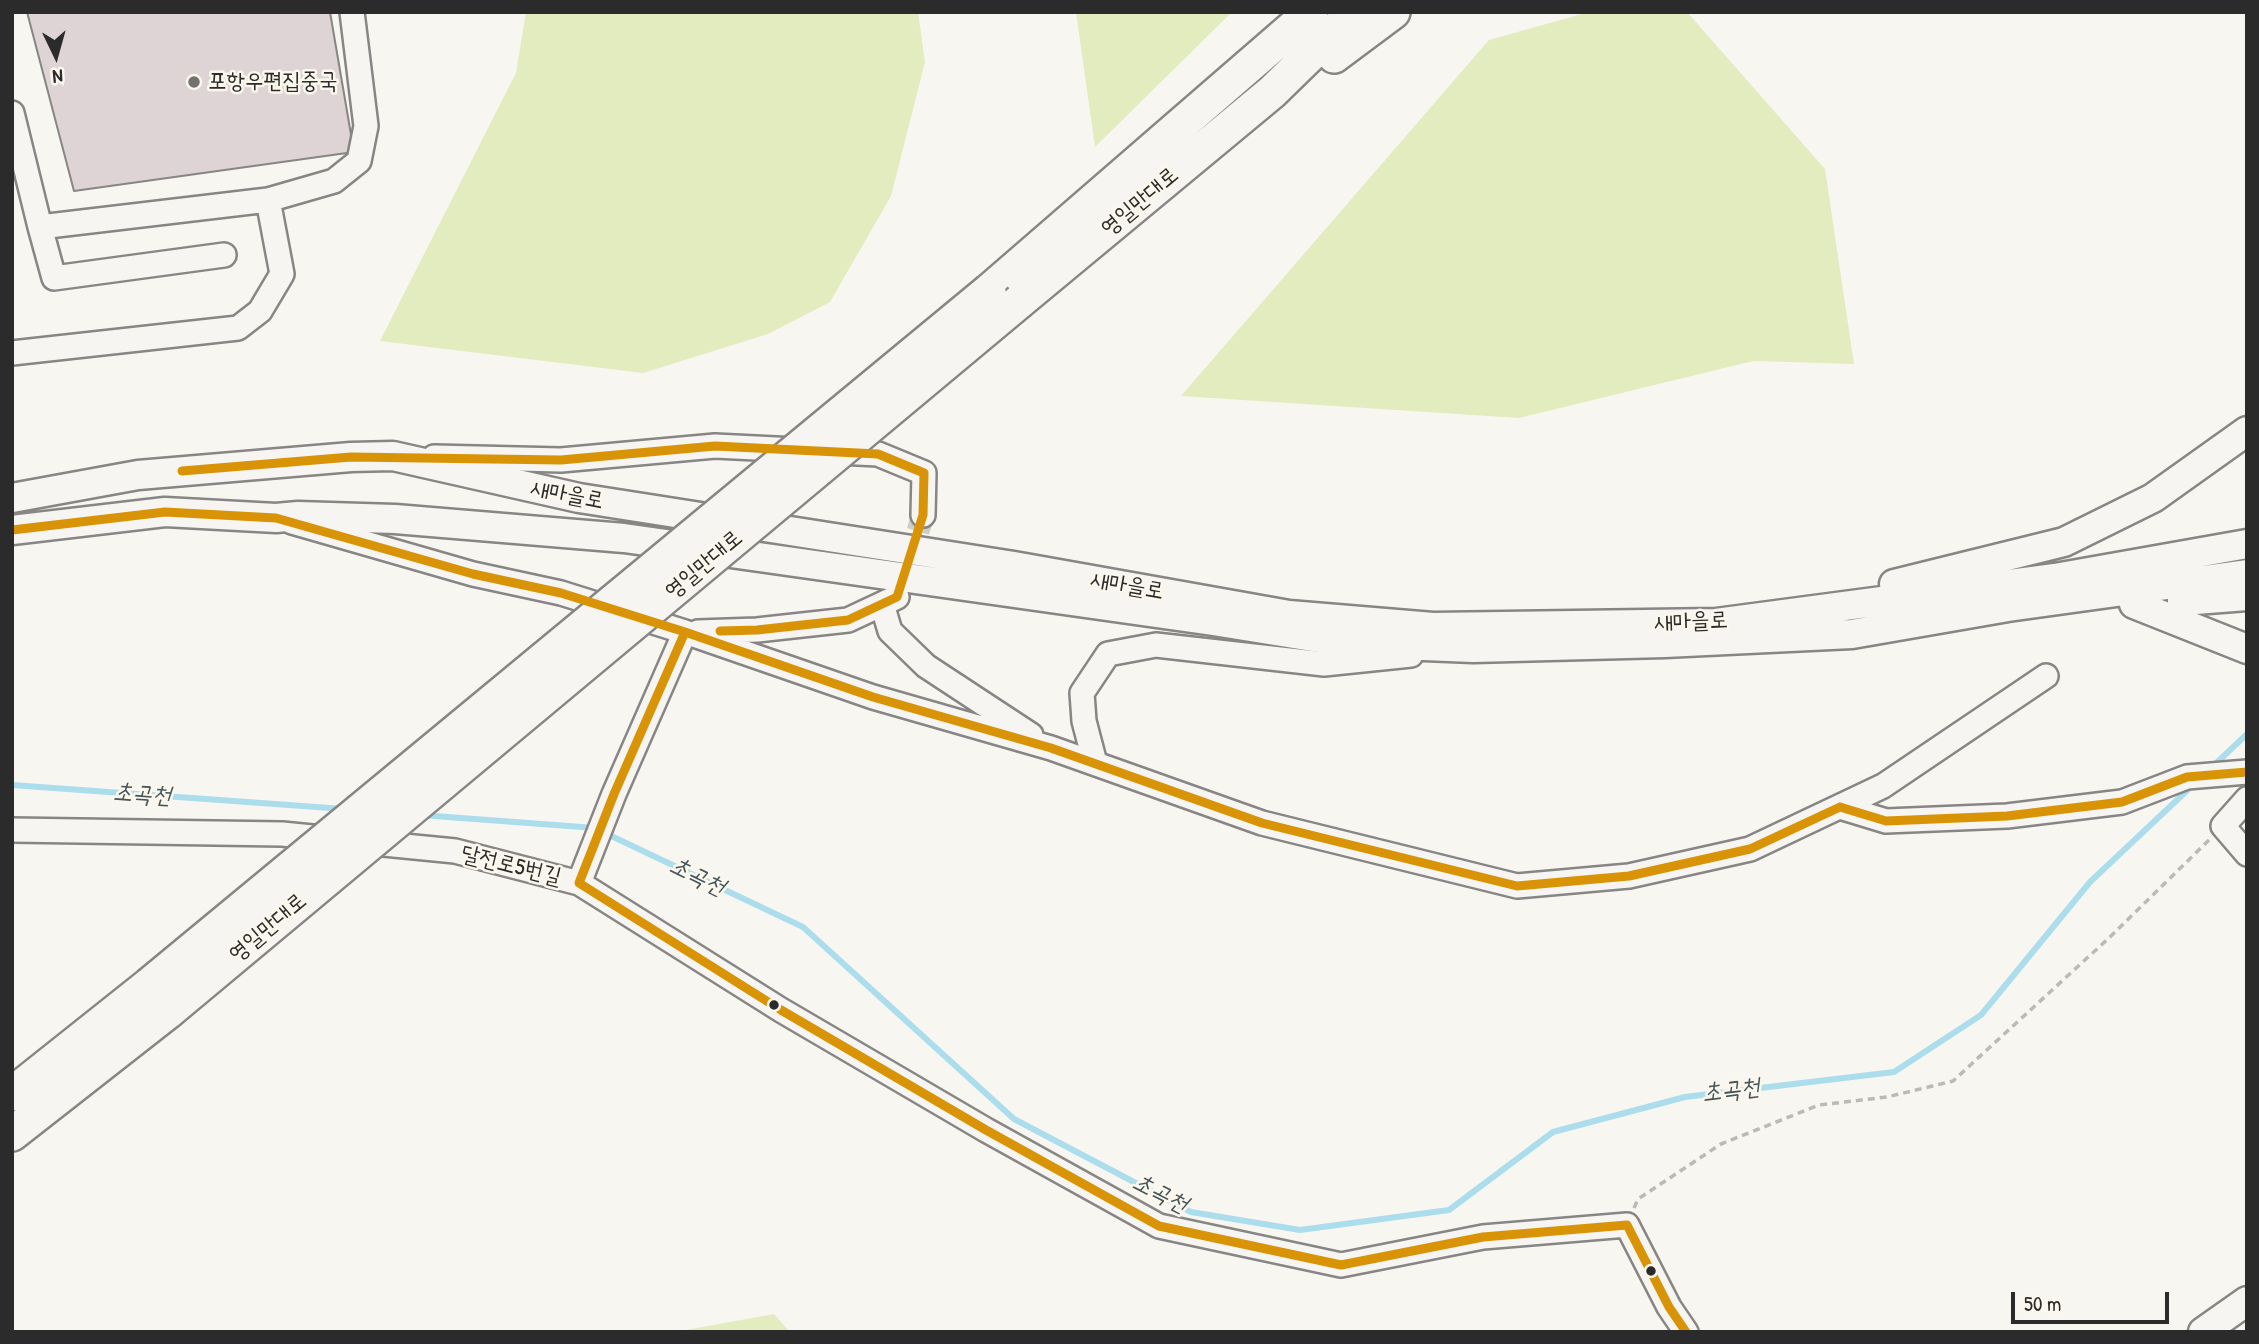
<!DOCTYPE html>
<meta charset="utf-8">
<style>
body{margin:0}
#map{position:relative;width:2259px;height:1344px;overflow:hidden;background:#f8f6f0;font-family:"Patrick Hand",sans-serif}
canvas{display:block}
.frame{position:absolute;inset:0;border:14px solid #2b2b2b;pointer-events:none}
.north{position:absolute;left:21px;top:21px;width:70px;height:70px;-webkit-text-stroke:5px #fbf7ec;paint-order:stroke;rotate:175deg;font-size:19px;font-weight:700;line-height:28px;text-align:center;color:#2b2b2b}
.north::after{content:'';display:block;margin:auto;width:24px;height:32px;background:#2b2b2b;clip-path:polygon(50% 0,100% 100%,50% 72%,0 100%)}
.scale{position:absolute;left:2011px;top:1292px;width:158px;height:32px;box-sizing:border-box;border:4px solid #2b2b2b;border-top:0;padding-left:9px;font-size:21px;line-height:24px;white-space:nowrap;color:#2b2b2b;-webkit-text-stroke:5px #fbf7ec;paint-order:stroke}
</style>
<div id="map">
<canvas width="2259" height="1344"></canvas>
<div class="frame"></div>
<div class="north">N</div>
<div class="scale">50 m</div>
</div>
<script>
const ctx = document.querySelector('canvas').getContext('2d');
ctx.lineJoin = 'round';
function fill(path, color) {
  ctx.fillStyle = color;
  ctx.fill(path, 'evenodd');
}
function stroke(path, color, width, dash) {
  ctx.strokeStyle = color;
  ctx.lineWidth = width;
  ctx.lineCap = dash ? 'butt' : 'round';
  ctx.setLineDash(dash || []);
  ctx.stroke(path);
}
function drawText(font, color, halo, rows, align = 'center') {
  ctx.font = font + ' "Patrick Hand","Poor Story",sans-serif';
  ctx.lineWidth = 5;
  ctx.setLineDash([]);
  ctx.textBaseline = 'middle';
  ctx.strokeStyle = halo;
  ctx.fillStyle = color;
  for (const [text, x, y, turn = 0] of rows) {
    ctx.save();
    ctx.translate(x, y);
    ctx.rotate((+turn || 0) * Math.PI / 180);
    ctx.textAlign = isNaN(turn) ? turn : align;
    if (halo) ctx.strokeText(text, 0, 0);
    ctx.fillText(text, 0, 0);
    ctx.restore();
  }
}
fill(new Path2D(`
 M526,12h392l7,50 -34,134 -61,106 -62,32 -125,39 -263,-32 136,-268z
 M1076,12h156l-137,135z
 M1589,12h98l138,157 29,195 -101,-3 -234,57 -338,-22 308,-356z
 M774,1314l16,18h-115z`), '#e2ecbf');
stroke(new Path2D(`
 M2210,769l37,-35
 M12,785l332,24
 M421,815l174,13
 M605,833l198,94 211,192 177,93 109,18 149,-20 104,-78 132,-35 209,-25 87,-57 109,-133 104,-98`), '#abddec', 6);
const building = new Path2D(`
 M27,12h303l24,140 -280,39z`);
fill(building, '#ded3d5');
stroke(building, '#878684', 2);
stroke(new Path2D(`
 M908,564l15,-49`), '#cfcdc9', 23, [23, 11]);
const minor = new Path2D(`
 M12,113l28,114
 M224,255l-170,23 -14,-51 228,-27 66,-19 25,-20 7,-35 -14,-114
 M12,353l226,-25 22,-17 22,-37 -14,-74
 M434,457l127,3 154,-14 163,8 46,19 -1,42
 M292,522l181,52 88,19 124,39 188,65 178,51 211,75 255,63 112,-10 121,-27 133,-63 163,-110
 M882,604l8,27 36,35 105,69
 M698,632l59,-2 91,-10 49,-23
 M1095,763l-11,-42 -2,-28 26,-39 48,-9 168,19 87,-9
 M2247,799l-24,27 24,28
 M1840,807l46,14 121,-5 115,-14 65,-25 60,-5
 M12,830l270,4 173,17 124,32 202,127 205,120 173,96 182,39 142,-28 144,-12 42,82 17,25
 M579,883l35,-89 71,-162`);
const major = new Path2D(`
 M12,498l126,-23 213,-18 42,-1 186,42 435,68 275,49 144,12 283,-4 339,-45 192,-34
 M12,530l153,-18 111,6 22,-2 97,3 229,19 589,83 137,22 123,5 192,-5 187,-9 156,-27 239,-33
 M1894,584l170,-42 89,-44 94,-67
 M2182,601l65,-5
 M2134,604l113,45
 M2203,1332l44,-31`);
const highway = new Path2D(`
 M1334,56l59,-44
 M989,291l322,-279
 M1020,301l252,-209 82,-80
 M12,1094l137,-109
 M12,1134l157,-123`);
stroke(minor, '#878684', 28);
stroke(major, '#878684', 33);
stroke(highway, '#878684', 38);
stroke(new Path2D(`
 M1634,1208l4,-9 83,-55 98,-39 68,-8 66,-16 157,-144 99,-97`), '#bcbab8', 3.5, [7, 5]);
stroke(minor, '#f6f5f1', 23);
stroke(major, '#f6f5f1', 28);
stroke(highway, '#f6f5f1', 33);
const highwayBridge = new Path2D(`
 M149,985l840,-694
 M169,1011l851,-710`);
stroke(highwayBridge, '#878684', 38, []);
stroke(highwayBridge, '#f6f5f1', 33);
stroke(new Path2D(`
 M182,471l169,-14 210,3 154,-14 163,8 46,19 -1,42 -26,82 -49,23 -91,10 -37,1
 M12,530l153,-18 111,6 197,56 88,19 124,39 188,65 178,51 211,75 255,63 112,-10 121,-27 90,-42
 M1840,807l46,14 121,-5 115,-14 65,-25 60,-5
 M579,883l202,127 205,120 173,96 182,39 142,-28 144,-12 42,82 17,25
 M579,883l35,-89 71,-162`), '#d89406', 9);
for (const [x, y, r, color] of [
 [194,82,7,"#737270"],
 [774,1005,6,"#2b2b2b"],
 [1651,1271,6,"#2b2b2b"]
]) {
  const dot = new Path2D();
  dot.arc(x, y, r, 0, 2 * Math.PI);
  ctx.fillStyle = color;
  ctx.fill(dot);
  stroke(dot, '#fbf7ec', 2.5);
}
drawText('23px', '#2b2b2b', '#fbf7ec', [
 ["포항우편집중국",208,82]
], 'left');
drawText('23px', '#2b2b2b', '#fbf7ec', [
 ["영일만대로",1140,202,-40],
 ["새마을로",567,495,11],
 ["영일만대로",704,565,-40],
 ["새마을로",1127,586,10],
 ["새마을로",1691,622,-2],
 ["달전로5번길",511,866,14],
 ["영일만대로",268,928,-40]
]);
drawText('italic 24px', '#43555b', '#fbf7ec', [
 ["초곡천",142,795,4],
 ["초곡천",697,877,26],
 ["초곡천",1731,1091,-7],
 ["초곡천",1160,1194,27]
]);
</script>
